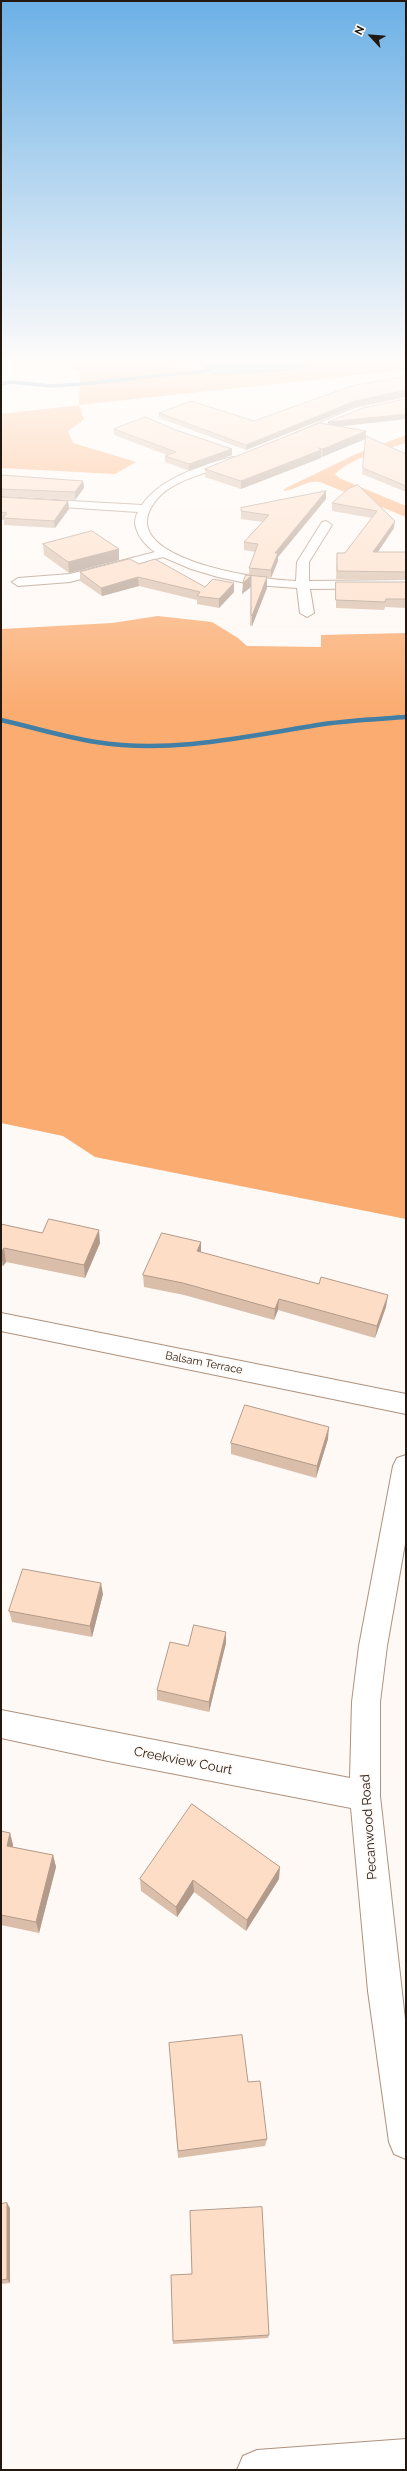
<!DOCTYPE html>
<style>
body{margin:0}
#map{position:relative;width:407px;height:2471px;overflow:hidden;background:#fff9f5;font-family:Raleway,sans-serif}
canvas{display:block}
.frame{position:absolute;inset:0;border:2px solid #221810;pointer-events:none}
.north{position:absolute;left:351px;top:16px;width:40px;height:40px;-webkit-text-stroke:3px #fff9f5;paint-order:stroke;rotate:296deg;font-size:11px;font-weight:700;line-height:16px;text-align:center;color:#221810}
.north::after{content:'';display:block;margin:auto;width:14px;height:18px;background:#221810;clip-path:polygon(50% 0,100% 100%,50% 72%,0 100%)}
</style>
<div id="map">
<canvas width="407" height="2471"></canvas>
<div class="frame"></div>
<div class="north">N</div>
</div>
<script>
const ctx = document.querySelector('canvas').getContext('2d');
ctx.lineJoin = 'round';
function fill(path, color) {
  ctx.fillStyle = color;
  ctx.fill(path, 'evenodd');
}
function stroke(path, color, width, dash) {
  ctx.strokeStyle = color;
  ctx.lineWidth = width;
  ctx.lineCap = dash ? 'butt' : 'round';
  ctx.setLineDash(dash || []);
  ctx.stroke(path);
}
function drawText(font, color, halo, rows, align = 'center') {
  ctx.font = font + ' Raleway,sans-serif';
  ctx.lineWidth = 3;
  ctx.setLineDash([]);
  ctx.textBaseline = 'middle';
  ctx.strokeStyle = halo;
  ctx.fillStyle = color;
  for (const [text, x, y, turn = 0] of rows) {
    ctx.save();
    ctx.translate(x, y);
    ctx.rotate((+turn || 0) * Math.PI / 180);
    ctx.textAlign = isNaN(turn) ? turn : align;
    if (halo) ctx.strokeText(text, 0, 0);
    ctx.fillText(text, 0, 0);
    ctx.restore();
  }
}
fill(new Path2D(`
 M64,363h89l61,11 74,-4 34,-7h84v7l-327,35 5,15 -16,11 5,12 63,19 -21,12 -114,-6v-54l78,-9 1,-33z
 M406,435v8c-23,7 -53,14 -71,31l4,4 67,28v11l-86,-35c-15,-2 -23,8 -37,9l3,-3 70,-34z
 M158,616l54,6 26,16 9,8 74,1v-12l85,-2v586l-311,-62 -32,-21 -62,-13v-494l111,-6z`), '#fbac71');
const water = new Path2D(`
 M198,363h124l-34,7 -74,4z`);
fill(water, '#50abe3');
stroke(water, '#427fa4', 1);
stroke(new Path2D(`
 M1,384l10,-2 41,4 28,-2 125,-13 22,-8`), '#427fa4', 3.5);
stroke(new Path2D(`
 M1,720c31,7 63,17 95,22 76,12 153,-6 228,-18 27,-4 55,-5 82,-7`), '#427fa4', 4.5);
const minor = new Path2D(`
 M406,397v6l-44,9 -62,25 -4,1 -5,-3 64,-27z
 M233,457l6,3 -2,2c-25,10 -62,16 -80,37 -51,60 106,81 139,82l1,-19 25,-40 4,-1 6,4 -23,37v19l97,-1v8l-96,1 4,24 -7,4 -7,-4 -3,-25 -42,-3 -37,-8 -27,-8 -28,-12 -93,25 -52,4 -6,-4 6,-4 52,-4 85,-22c-12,-8 -26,-26 -17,-40l-137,-9v-6l141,8c17,-26 61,-41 91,-48z
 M1,1313l405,81v20l-405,-83z
 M406,1455v83l-19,108 -7,56v94l26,232v131l-12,-5 -5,-12 -21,-151 -17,-183 -243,-47 -107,-23v-28l349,68 2,-76 7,-56 34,-180 4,-8z
 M406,2439v31h-169l6,-14 14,-6z`);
stroke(minor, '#ad927e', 2);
fill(minor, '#fff');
fill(new Path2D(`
 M406,376v43l-67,7 27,5 -1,8 -43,18h-1v1l-80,31 -36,-12v-8l123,-45 78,-25v-3l-52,11 -108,43 -87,-32v-5l95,8z
 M114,429h59l59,20v6l-43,16 -24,-9v-6l2,-1 -53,-20z
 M366,436l40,18v38l-44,-18z
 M1,475l82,6 1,7 -9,12 -74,-4z
 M358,485l36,43 -16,24h28v28l-70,-1 1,-26h8l27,-35 -40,-7v-8z
 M326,491v8l-48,58v4l-7,17h-4v10l-15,38h-2l1,-39 -9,7 7,-19v-7l7,-16 -12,-2v-8l19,-20 -22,-3v-11z
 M1,497l67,4 1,8 -14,19 -51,-3v-5h-3z
 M43,544l76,5v11l-50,13 -25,-18z
 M139,564l66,23 29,-4v9l-15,16 -22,-4v-4l-58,-14 -37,10 -22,-15v-9z
 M336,582h70v26l-21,-1 -1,3 -48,-2z
 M1,1224l41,9 58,10 -15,35 -79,-16 -3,4 -2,-1z
 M201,1252l185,55 -11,31 -97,-28 -4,10 -90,-25 -40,-8 -1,-12z
 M328,1439l-12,39 -85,-24v-11z
 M103,1594l-11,43 -80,-15 -3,-11z
 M226,1643l-17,69 -52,-12v-10l31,-44z
 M1,1831l9,2 3,12v2l40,8 3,12 -17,66 -38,-8z
 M140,1879h139l-33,52 -52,-39 -17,25 -36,-26z
 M169,2043l79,39 19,57 -2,7 -87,12z
 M1,2204l9,4v75l-9,1z
 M269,2335l-1,3 -95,6v-3z`), '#dabeaa');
fill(new Path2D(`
 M406,390v6l-52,11 -108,43v-5l109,-44z
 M406,414v5l-79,9 1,-6z
 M366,431l-1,8 -43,18 1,-8z
 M232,449v6l-43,16v-7z
 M321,450v8l-80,31v-8z
 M83,481l1,7 -9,12v-8z
 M326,491v8l-48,58v4l-7,17v-8l4,-17z
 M68,501l1,8 -14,19 -1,-7z
 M395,521l-1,7 -21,31v-7z
 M119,549v11l-50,13 -1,-11z
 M251,576v11l-9,7 1,-11z
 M138,577l1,9 -37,10 -1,-8z
 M267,577v11l-15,38v-10z
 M234,583v9l-15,16v-9z
 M99,1230l1,13 -15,35 -1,-13z
 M201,1242v12l-4,-3z
 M4,1248l2,14 -3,4 -2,-14z
 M388,1295l-2,12 -11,31 2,-12z
 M279,1299l-1,11 -4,10 1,-11z
 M329,1427l-1,12 -12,39 1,-12z
 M101,1583l2,11 -11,43 -2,-11z
 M226,1632v11l-17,69v-10z
 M10,1833l3,12 -3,12 -3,-11z
 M53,1855l3,12 -17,66 -3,-11z
 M280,1867l-1,12 -33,52 1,-11z
 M193,1880l1,12 -17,25 -1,-10z
 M7,2203l3,5v75l-3,-4z`), '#b29b8b');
const building = new Path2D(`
 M406,376v14l-51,11 -109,44 -87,-32 32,-12 63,20 97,-35 43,-8z
 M406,399v15l-78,8 35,-14z
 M146,417l27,12 59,20 -43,15 -24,-8 11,-4 -62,-23z
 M320,423l46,8 -43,18 -5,-1 3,2 -80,31 -36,-12z
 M366,436l40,18v32l-43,-18z
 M1,475l82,6 -8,11 -74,-3z
 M358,485l37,36 -22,31h33v20l-69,-1v-18h8l32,-42 -45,-8 16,-14z
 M326,491l-51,62h3l-7,17 -22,-2 9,-24 -14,-2 25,-27 -28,-4v-3z
 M1,497l67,4 -14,20 -51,-3 4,-5 -6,-1z
 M92,531l27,18 -51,13 -25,-18z
 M130,559l9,5 16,-5 50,28 8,-8 21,4 -15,16 -22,-3 3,-4 -62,-15 -37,11 -21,-16z
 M246,575l21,2 -15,39 -1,-1v-39l-8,7z
 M336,582h70v17h-20l-1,3 -49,-2z
 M49,1219l50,11 -15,35 -80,-17 -3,4v-28l41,9z
 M162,1233l39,9 -4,9 122,33 2,-7 67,18 -11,31 -98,-27 -4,10 -92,-26 -40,-8z
 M245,1405l84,22 -12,39 -86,-23z
 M23,1569l78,14 -11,43 -81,-15z
 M194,1625l32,7 -17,70 -52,-12 13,-48 18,4z
 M192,1804l88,63 -33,53 -54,-40 -17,27 -36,-28z
 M1,1831l9,2 -3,13 46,9 -17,67 -35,-7z
 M242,2035l6,47 12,-1 7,58 -89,12 -9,-108z
 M7,2203v76l-6,1v-76z
 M262,2207l7,128 -96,6 -2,-66 21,-1 -2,-63z`);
fill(building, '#feddc6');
stroke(building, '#b29b8b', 1);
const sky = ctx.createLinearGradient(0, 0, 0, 709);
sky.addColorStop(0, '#6bb0e6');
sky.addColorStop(0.51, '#fffcfa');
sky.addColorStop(1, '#fffcfa00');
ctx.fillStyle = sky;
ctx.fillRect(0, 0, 407, 709);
drawText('11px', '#221810', '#fff9f5', [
 ["Balsam Terrace",204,1363,11]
]);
drawText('13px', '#221810', '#fff9f5', [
 ["Creekview Court",183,1761,11],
 ["Pecanwood Road",369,1827,-94]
]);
</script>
